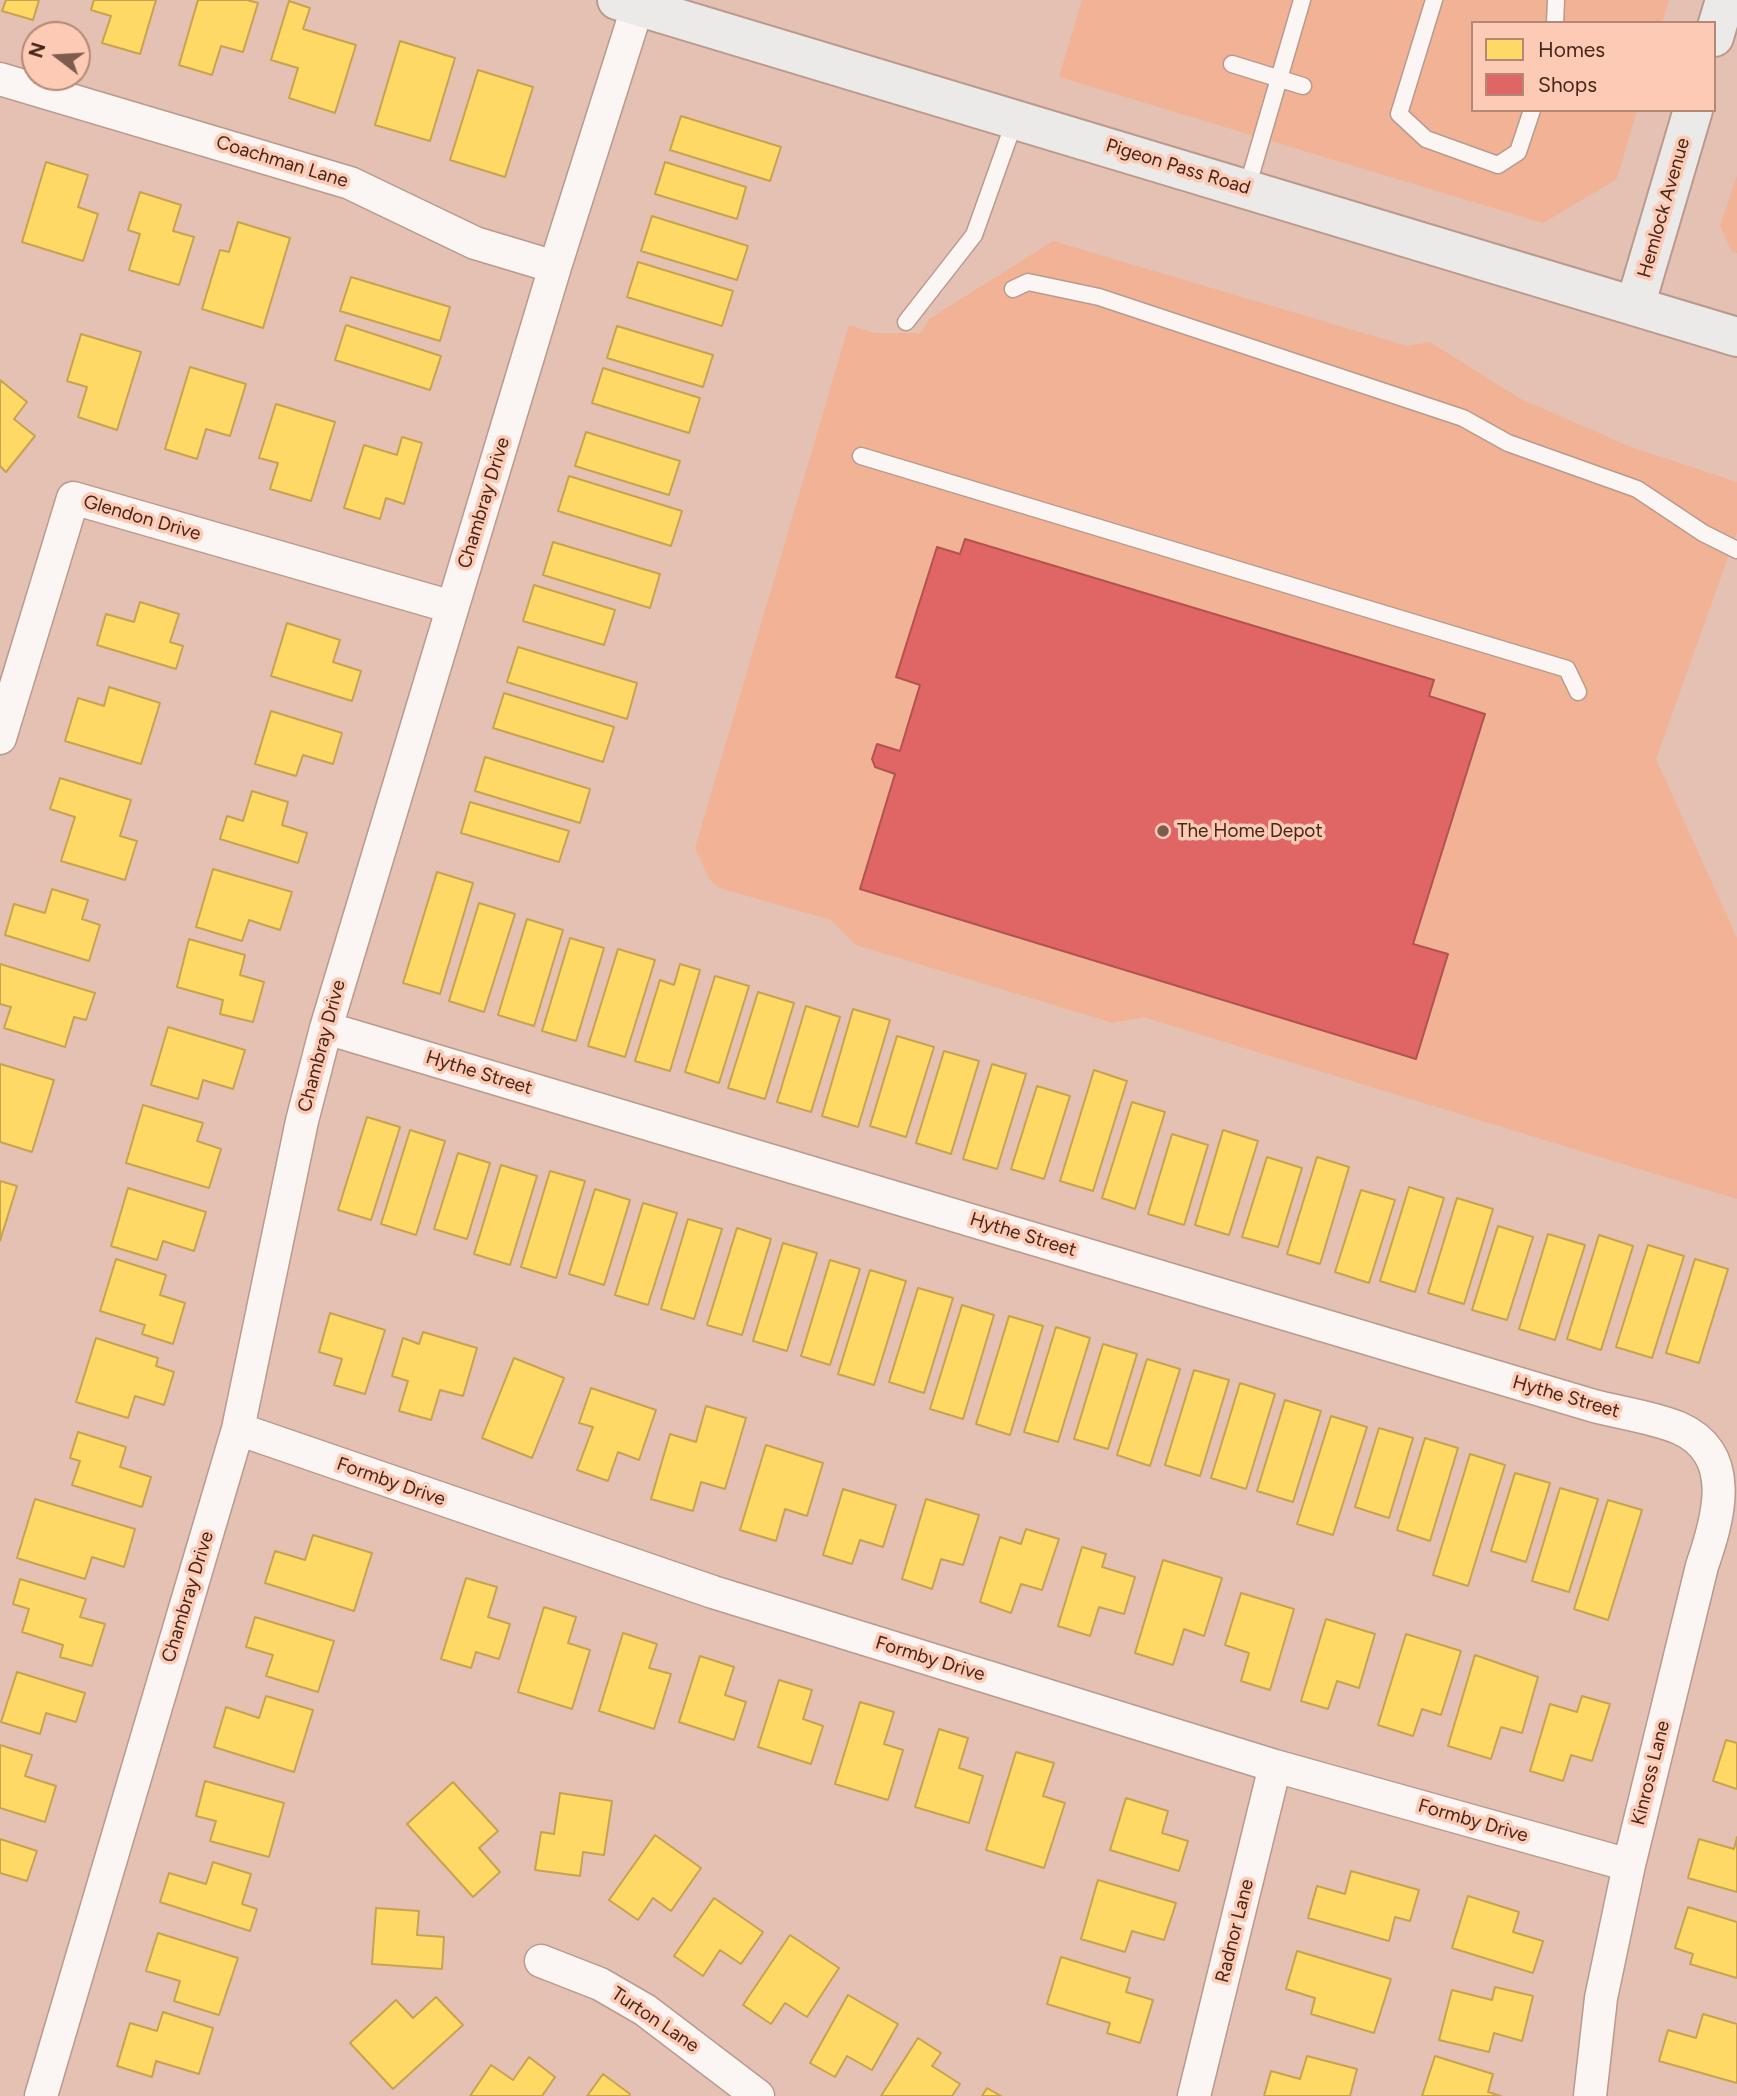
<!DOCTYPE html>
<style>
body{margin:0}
#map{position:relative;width:1737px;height:2096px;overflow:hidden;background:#e4c1b2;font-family:Figtree,sans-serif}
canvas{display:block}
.legend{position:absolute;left:1471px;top:21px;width:245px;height:91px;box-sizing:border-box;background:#fccab5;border:2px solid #b38876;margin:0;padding:9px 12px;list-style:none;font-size:21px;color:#462618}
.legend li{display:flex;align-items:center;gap:14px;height:35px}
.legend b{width:35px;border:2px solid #b38876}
.north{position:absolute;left:21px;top:21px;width:70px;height:70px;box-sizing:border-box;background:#fccab5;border:2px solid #b38876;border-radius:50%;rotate:287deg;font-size:19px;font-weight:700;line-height:28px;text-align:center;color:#462618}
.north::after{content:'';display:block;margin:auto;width:24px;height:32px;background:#7d5c4e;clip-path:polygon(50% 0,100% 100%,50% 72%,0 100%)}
</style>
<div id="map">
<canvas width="1737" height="2096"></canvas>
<ul class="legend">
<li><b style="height:19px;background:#ffd966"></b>Homes</li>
<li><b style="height:19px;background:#e06666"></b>Shops</li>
</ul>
<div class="north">N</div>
</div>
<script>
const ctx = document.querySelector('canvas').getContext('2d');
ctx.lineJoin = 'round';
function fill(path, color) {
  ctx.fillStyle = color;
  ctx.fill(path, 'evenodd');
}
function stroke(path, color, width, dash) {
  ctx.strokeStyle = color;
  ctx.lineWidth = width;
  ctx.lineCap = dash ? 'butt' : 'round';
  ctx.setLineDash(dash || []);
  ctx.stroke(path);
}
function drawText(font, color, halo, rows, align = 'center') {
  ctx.font = font + ' Figtree,sans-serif';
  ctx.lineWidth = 7;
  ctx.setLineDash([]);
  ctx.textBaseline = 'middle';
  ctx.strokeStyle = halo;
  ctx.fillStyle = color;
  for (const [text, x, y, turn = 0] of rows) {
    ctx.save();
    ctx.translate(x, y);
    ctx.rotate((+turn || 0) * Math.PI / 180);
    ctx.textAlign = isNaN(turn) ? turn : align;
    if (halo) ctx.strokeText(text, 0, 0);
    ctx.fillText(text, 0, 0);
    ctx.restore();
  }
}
fill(new Path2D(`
 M1082,0h587l-7,23h-189v87h164l-20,69 -74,44 -484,-146z
 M1737,175v78l-5,-1 -12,-26z
 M1053,241l354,105 23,-4 91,57 110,48 106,35v50l-81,227 81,179v261l-594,-182 -30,6 -257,-78 -25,-25 -111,-32 -10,-8 -15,-32 154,-523 26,8h46l8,-14z`), '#f2b295');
const homes = new Path2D(`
 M6,0h33l-6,20 -31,-9z
 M94,0h62l-16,54 -38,-11 9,-27 -20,-6z
 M198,0h49l11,3 -15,49 -22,-6 -9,29 -33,-10z
 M289,1l21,7 -7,21 53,16 -21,68 -46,-15 9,-30 -27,-8z
 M400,41l55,17 -25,83 -55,-16z
 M478,70l55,17 -28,90 -55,-17z
 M681,116l100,31 -11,34 -100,-31z
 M46,162l42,13 -10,32 20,7 -15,47 -61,-19z
 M665,162l81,25 -9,32 -82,-25z
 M140,192l41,13 -8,26 21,6 -15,48 -50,-15 11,-36 -12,-4z
 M652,216l96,30 -11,34 -96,-29z
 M238,222l52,16 -27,90 -61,-19 18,-59 9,2z
 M638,262l95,29 -11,35 -95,-29z
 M351,277l99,30 -10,34 -100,-30z
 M346,325l95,31 -11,34 -95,-30z
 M617,326l96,29 -10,32 -96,-29z
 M81,334l60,18 -24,78 -39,-13 9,-30 -20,-6z
 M190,367l56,17 -16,52 -24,-7 -9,30 -32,-10z
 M603,368l97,30 -11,35 -97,-30z
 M0,380l27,22 -13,17 21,17 -29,36 -6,-6z
 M276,404l59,18 -24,79 -41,-12 8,-26 -19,-5z
 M586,432l94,29 -11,34 -94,-29z
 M402,437l20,6 -18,61 -18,-6 -6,21 -36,-11 20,-63 33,10z
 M569,476l113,35 -11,35 -113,-35z
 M553,542l107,32 -10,34 -107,-33z
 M534,585l81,25 -11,35 -81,-24z
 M140,602l39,12 -9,28 13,4 -7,23 -79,-24 9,-31 28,8z
 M287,623l53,17 -7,22 28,9 -9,30 -81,-25z
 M518,647l119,36 -10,36 -120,-37z
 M109,687l51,16 -19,61 -76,-23 13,-43 26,8z
 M504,693l110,34 -11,35 -110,-34z
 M271,711l71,22 -9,31 -30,-9 -7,21 -41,-12z
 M485,757l105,32 -10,34 -105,-32z
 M60,778l71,22 -11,36 17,5 -12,39 -64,-19 14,-44 -25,-8z
 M252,791l36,11 -6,23 25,8 -9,30 -78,-24 7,-23 16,5z
 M470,802l99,29 -10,31 -98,-29z
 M213,869l79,23 -12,38 -31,-10 -7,21 -46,-14z
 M437,872l36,11 -33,111 -37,-11z
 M52,889l36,11 -6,19 18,6 -11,36 -84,-26 9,-31 31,9z
 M479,903l36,11 -31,98 -35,-11z
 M527,919l36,11 -29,96 -36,-11z
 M570,938l34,10 -28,93 -34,-10z
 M189,939l56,16 -5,20 24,7 -11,40 -33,-8 3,-14 -46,-13z
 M618,949l37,11 -30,97 -37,-11z
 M0,964l95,29 -9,27 -12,-3 -9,30 -61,-19 7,-21 -11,-3z
 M680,964l20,6 -30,101 -35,-10 25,-81 14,5z
 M715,976l34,10 -30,97 -34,-11z
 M758,992l36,11 -29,96 -37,-11z
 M806,1006l34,11 -29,95 -34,-10z
 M853,1009l37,11 -32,107 -36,-11z
 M168,1027l77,23 -12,39 -30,-9 -5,19 -47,-14z
 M897,1036l37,11 -28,90 -36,-11z
 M944,1051l35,10 -28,93 -35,-11z
 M0,1064l54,16 -22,72 -32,-10z
 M992,1064l34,10 -29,95 -34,-10z
 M1094,1070l33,11 -34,110 -33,-10z
 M1037,1086l33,10 -26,83 -33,-10z
 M1132,1102l33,10 -30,97 -33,-11z
 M143,1105l60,18 -6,18 24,8 -12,39 -83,-25z
 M367,1117l33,10 -29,93 -33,-10z
 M410,1130l35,11 -29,94 -35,-11z
 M1223,1130l35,11 -29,94 -34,-10z
 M1172,1134l36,11 -24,80 -36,-11z
 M458,1153l32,10 -23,76 -33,-10z
 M1267,1157l35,11 -24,79 -36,-10z
 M1317,1157l32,10 -29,97 -33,-10z
 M501,1165l36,11 -27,89 -36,-11z
 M550,1171l35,10 -29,97 -35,-11z
 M0,1181l17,5 -17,55z
 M1409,1187l35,11 -29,94 -35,-11z
 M128,1188l78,24 -12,39 -31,-10 -6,19 -46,-14z
 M595,1189l35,11 -26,85 -35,-11z
 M1361,1190l34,10 -26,83 -34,-11z
 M1457,1198l36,11 -29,95 -36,-11z
 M643,1203l34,10 -29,92 -33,-10z
 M688,1219l34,10 -28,90 -33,-10z
 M1498,1226l35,11 -26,83 -35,-10z
 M737,1228l34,11 -29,96 -35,-10z
 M1548,1234l37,11 -30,95 -36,-11z
 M1599,1235l34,11 -32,104 -34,-11z
 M783,1243l34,10 -30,98 -34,-10z
 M1648,1245l36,11 -32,102 -36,-11z
 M116,1259l50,16 -6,20 25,8 -12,41 -31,-10 3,-9 -45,-14z
 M1695,1259l33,10 -29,94 -33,-10z
 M830,1260l30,9 -30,96 -29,-9z
 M870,1270l36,11 -32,104 -36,-11z
 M918,1288l35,10 -29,95 -35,-11z
 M962,1305l32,10 -31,104 -33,-10z
 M330,1313l55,17 -20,64 -31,-9 8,-26 -23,-7z
 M1009,1316l34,10 -33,109 -34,-11z
 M1056,1327l34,11 -32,104 -34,-10z
 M423,1332l54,16 -14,48 -23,-6 -9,30 -32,-9 9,-30 -16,-5 11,-38 16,6z
 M96,1338l62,20 -2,8 18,6 -10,33 -29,-9 -7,22 -52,-16z
 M1103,1344l34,10 -29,95 -34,-10z
 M514,1358l50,20 -32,80 -50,-20z
 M1147,1359l33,10 -30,97 -33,-11z
 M1194,1370l35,10 -29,96 -35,-11z
 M1240,1383l35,11 -29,95 -35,-11z
 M591,1388l65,22 -17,50 -21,-8 -10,29 -31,-11 16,-43 -14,-4z
 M1285,1400l36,11 -28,91 -36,-11z
 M706,1406l40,12 -21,71 -24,-7 -8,29 -42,-12 19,-65 26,8z
 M1331,1416l36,11 -34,108 -36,-11z
 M1379,1428l34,10 -24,80 -34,-11z
 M78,1432l48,15 -6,20 31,10 -9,30 -70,-22 8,-24 -10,-3z
 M1425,1438l33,10 -28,93 -33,-11z
 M766,1445l57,18 -16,53 -22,-7 -9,32 -36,-11z
 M1470,1454l35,11 -37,121 -35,-11z
 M1515,1473l35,10 -24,79 -35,-11z
 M1560,1488l38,11 -29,93 -37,-11z
 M843,1489l53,16 -13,42 -23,-7 -8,24 -29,-9z
 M35,1499l100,30 -11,38 -32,-10 -7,22 -68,-21z
 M926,1499l53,16 -16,50 -22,-6 -9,30 -30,-10z
 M1608,1500l34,10 -34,110 -34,-11z
 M1026,1529l33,10 -17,51 -21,-6 -10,29 -31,-11 20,-65 21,7z
 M313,1535l59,18 -18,58 -89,-28 10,-32 30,9z
 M1082,1547l24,7 -4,13 33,10 -11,37 -25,-7 -9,29 -32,-10z
 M1163,1560l59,18 -18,58 -20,-7 -11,36 -38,-12z
 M466,1578l31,9 -9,30 22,7 -11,35 -23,-7 -5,16 -30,-9z
 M20,1579l66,20 -6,18 25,7 -13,42 -32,-9 3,-12 -41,-13 7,-23 -16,-5z
 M1241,1593l53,16 -24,81 -29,-9 8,-28 -24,-8z
 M544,1607l32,10 -8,26 22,7 -18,59 -54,-17z
 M255,1617l79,24 -16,51 -52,-16 7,-21 -27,-8z
 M1326,1619l49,15 -16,54 -22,-7 -9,28 -27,-8z
 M623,1633l34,11 -8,24 22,6 -17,55 -55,-18z
 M1406,1634l55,17 -20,64 -19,-6 -9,27 -35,-11z
 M1475,1655l63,22 -16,56 -21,-6 -10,32 -43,-13z
 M700,1656l34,11 -9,28 21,7 -12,38 -55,-18z
 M17,1672l68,21 -9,29 -30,-9 -6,21 -39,-12z
 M779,1680l33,10 -9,29 20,7 -12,38 -53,-17z
 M266,1696l47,14 -19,62 -80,-25 12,-40 33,11z
 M1582,1696l28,8 -18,57 -21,-6 -8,26 -33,-10 20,-67 27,8z
 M860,1702l34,10 -10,32 19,6 -15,50 -53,-16z
 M939,1729l29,9 -9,30 24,8 -14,47 -54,-16z
 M1726,1740l11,3v46l-24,-8z
 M0,1745l32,10 -7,21 31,10 -11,36 -45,-14z
 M1016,1752l38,11 -11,33 22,7 -21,65 -58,-18z
 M205,1781l79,22 -15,54 -59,-16 6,-20 -20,-5z
 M453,1782l45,49 -19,17 21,24 -27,25 -66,-73z
 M560,1793l52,8 -8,54 -21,-3 -3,24 -45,-6 6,-38 13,2z
 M1126,1798l42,13 -6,22 26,8 -9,30 -69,-21z
 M655,1835l46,33 -30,43 -18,-13 -15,22 -29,-20z
 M1737,1837v55l-49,-14 11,-39 35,10z
 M0,1839l37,12 -10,30 -27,-8z
 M213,1862l38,12 -9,30 15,5 -7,22 -90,-29 9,-29 37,11z
 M1351,1871l68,19 -9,31 -15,-4 -6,24 -81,-23 9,-32 28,8z
 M1098,1880l78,23 -12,37 -32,-9 -7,21 -44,-13z
 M1468,1896l51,16 -6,20 30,9 -10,32 -81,-25z
 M714,1898l49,34 -22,32 -21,-14 -17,26 -29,-20z
 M1688,1907l49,15v56l-47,-14 3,-10 -18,-6z
 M376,1908l43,3 -2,24 27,2 -2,32 -70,-5z
 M158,1933l80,25 -19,57 -45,-14 6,-20 -34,-10z
 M790,1935l49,33 -32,49 -22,-14 -14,21 -28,-19z
 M1297,1951l94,28 -17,54 -63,-19 4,-16 -29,-9z
 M1061,1957l69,21 -4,14 27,8 -13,43 -33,-10 3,-10 -63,-19z
 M1495,1987l38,9 -11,45 -28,-8 -5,19 -50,-12 13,-50 40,10z
 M848,1995l50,29 -26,46 -25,-14 -12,21 -25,-14z
 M436,1997l27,28 -70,64 -43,-46 46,-43 17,18z
 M163,2012l50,16 -14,46 -43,-13 -4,16 -35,-11 13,-43 27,8z
 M1703,2014l34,10v59l-78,-22 9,-31 28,8z
 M918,2038l23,15 -9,13 28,18 -8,12h-71z
 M1307,2056l50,13 -7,27h-86l7,-25 29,8z
 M1435,2056l58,18 -5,18 13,4h-79z
 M529,2057l26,20 -13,19h-72l21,-31 22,15z
 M603,2074l27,20 -1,2h-42z
 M987,2088l14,8h-19z`);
fill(homes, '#ffd966');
stroke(homes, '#c8a34f', 2);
const shops = new Path2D(`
 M965,539l469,141 -5,16 56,18 -72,230 35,10 -32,105 -556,-170 35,-115 -20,-7 -3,-8 5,-15 23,7 20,-66 -24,-8 41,-130 23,7z`);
fill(shops, '#e06666');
stroke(shops, '#b2534f', 2);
const lane = new Path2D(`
 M1434,0l-35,114 27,25 72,26 20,-13 14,-42
 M1555,23l1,-23
 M1232,64l71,22
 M1247,188l55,-188
 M1013,289l15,-7 71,15 364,121 45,25 129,46 66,44 34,17
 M906,322l68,-87 41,-115
 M861,456l706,213 11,23`);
const street = new Path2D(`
 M0,79l350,104 125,60 80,24
 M0,738l73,-240 379,109
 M326,1028l1268,378c27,7 59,11 85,22 58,26 40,89 23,138l-73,299 -28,133 -11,98
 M238,1429l475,163 562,174 354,99
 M541,1961l59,23 45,26 113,86
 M41,2096l197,-667 64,-308 24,-93 229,-761 83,-262
 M1194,2096l81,-330`);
const secondary = new Path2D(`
 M617,0l1120,337
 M1714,37l11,-37
 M1635,306l58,-196`);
stroke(lane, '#b99a8d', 19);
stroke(street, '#b99a8d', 35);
stroke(secondary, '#b99a8d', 42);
stroke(lane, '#fbf6f3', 16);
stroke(street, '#fbf6f3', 32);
stroke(secondary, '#eceae8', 38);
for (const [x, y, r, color] of [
 [1163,831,7,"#7d5c4e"]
]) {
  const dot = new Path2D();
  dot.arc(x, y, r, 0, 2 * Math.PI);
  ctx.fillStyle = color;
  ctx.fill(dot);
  stroke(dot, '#fccab5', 2.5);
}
drawText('19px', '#462618', '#fccab5', [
 ["Coachman Lane",282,162,17],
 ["Pigeon Pass Road",1178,167,17],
 ["Hemlock Avenue",1664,208,-74],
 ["Chambray Drive",484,503,-73],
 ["Glendon Drive",142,518,16],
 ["Chambray Drive",322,1046,-75],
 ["Hythe Street",479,1073,17],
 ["Hythe Street",1023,1235,17],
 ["Hythe Street",1566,1397,16],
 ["Formby Drive",391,1482,19],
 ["Chambray Drive",188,1597,-73],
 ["Formby Drive",930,1659,17],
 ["Kinross Lane",1651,1773,-76],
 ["Formby Drive",1473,1821,16],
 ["Radnor Lane",1235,1931,-76],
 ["Turton Lane",655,2020,34]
]);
drawText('19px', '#462618', '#fccab5', [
 ["The Home Depot",1177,831]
], 'left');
</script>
